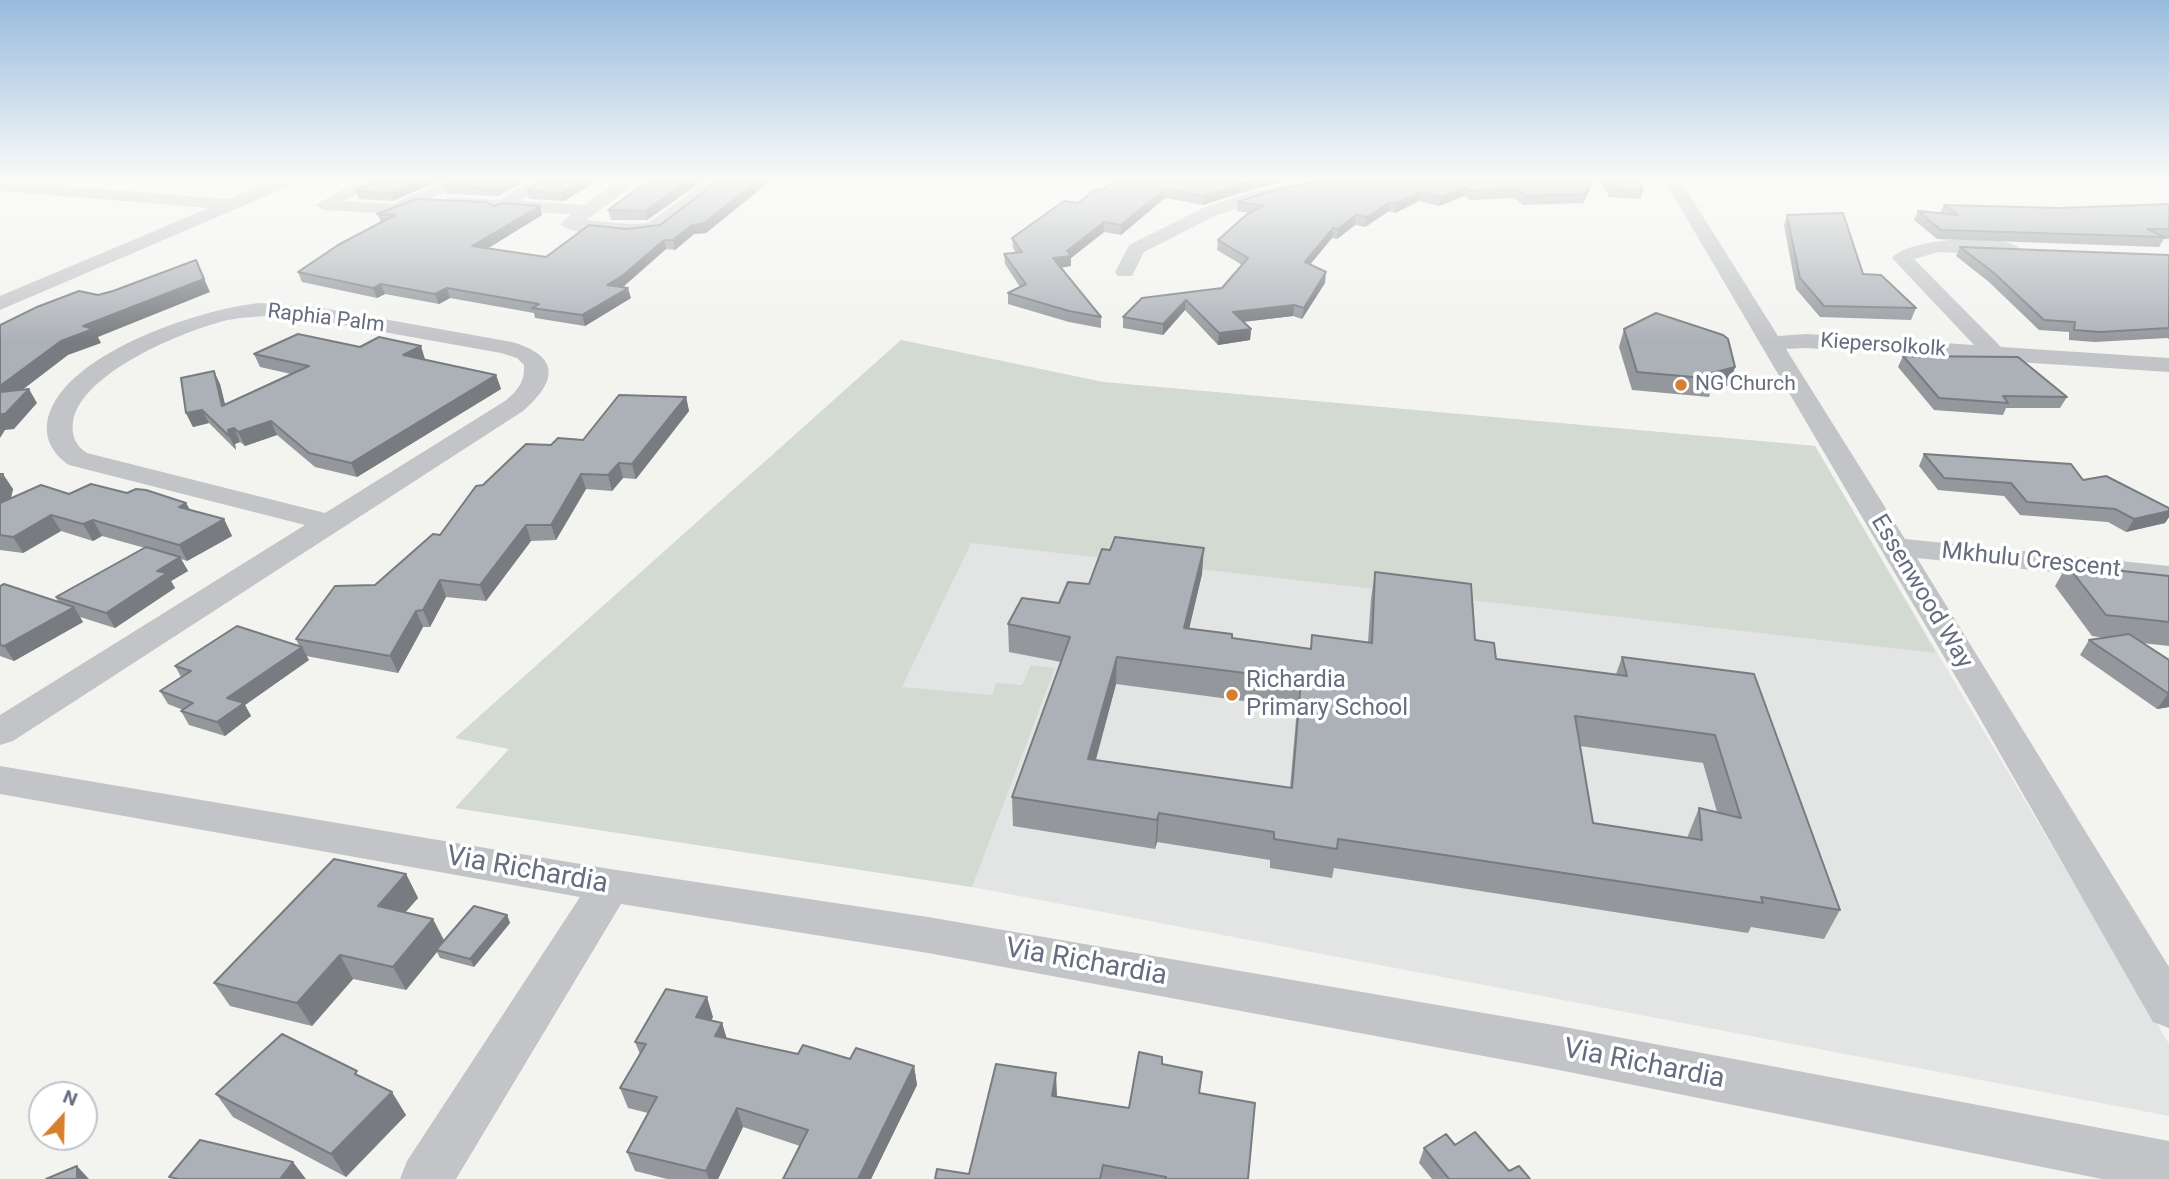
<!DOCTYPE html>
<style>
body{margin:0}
#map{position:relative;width:2169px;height:1179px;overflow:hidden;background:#f3f4f0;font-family:Roboto,sans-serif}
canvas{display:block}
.north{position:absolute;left:28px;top:1081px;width:70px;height:70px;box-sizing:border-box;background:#fff;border:2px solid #c1c5cc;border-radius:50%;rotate:22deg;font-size:19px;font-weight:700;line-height:28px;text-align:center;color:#656d7f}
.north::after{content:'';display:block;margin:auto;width:24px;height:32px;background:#d57f2f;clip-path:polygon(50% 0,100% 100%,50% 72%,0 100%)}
</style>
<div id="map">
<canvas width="2169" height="1179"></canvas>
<div class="north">N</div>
</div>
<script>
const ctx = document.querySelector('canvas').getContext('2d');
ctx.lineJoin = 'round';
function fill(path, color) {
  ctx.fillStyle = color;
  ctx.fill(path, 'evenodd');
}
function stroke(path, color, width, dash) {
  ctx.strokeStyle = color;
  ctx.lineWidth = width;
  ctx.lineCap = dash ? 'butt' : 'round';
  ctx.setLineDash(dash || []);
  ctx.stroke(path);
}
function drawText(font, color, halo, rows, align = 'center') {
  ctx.font = font + ' Roboto,sans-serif';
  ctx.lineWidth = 7;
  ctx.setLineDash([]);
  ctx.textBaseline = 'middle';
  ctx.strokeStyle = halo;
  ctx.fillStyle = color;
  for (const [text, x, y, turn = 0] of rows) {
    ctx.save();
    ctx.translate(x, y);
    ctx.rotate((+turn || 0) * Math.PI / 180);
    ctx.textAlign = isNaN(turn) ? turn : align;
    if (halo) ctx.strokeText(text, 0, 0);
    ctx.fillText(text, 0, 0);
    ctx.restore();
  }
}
fill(new Path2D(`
 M901,340l202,42 712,64 354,598v72l-1197,-229 -517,-79 54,-59 -54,-11z`), '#e3e4e4');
fill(new Path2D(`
 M901,340l202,42 712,64 121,207 -965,-110 -69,144 90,8 4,-12 26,2 9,-20 24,3 -83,219 -517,-79 54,-59 -54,-11z`), '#d3dad1');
fill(new Path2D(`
 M279,178h22l-2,4 -299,128v-14l209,-88 -209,-17v-10l229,18z
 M363,178h21l-39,23 48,3 51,-24 6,-1 8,5 -2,4 -60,26 -72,-4 -9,-5z
 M535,178h20l-34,23 64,4 30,-22h12l2,4 -2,4 -41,29 42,4 20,-1 64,-45h19l-71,54c-18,4 -89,5 -100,-8l11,-10 -66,-3 -8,2c-12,-3 -49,-4 -56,-11l9,-5 49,3z
 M1314,178h30l-2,4 -80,18 -47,16 -71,36 -12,24h-14l-3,-4 14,-27 74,-37 48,-16z
 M1663,178h16l99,158 28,-2 168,11 -82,-87c15,-20 114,-26 128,-9l-10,6 -71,-3 -25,7 87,88 168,11v14l-363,-24 -20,1 119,190 264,27v18l-252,-26 252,409v61l-16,-6 -179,-314z
 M261,303l61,5 190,34c48,14 46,39 11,69l-510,330 -13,4v-30l305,-190 -236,-60c-14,-9 -24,-24 -22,-41 9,-69 155,-116 214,-121zM276,316l46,5 179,32 16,5 7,7c1,17 -6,25 -19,36l-180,112 -238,-60c-11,-7 -16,-17 -14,-31 7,-49 112,-92 155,-102 16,-3 32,-4 48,-4z
 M0,766l610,103 318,48 631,109 610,115v38h-67l-543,-109 -631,-117 -307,-49 -165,275h-56l7,-18 173,-264 -580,-103z`), '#c2c4c8');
fill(new Path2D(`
 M20,178h41l-40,2z
 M446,178l-53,23 -35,-2 -2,-8z
 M451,178h79l-32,18 -51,-2 -3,-8 10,-6z
 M602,178l-38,23 -35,-2 -2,-8z
 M652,178h55l-60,42h-36l-3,-10z
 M722,178h52l-68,55 -12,1 -19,16 -9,-1 -43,38 8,11 -46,28 -50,-8 -1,-5 -84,-15 -11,6 -54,-10 -8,4 -75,-16 -4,-10 83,-50 -4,-8 116,-8 49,9 -55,34 59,8 80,-28 34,-4z
 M1121,178l129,12 -47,15 -38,-7 -44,37 -17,-3 -33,26v8l-10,2 40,49v11l-32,-6 -61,-18v-11l12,-6 -15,-23 -1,-10 12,-1 -3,-5 -1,-10z
 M1332,178h263l-12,25 -60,2 -9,-7 -44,2 -6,-4 -25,10 -20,-5 -24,12 -6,-2 -24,16 -10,-2 -18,14 -5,-1 -22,26 15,19 -23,36 -9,-3 -50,6 8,7 -1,11 -32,5 -33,-35 -22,25 -40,-7v-11l99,-29 20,-23 -25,-15 1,-10 31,-27 -12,-2 1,-9z
 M1599,178h39l5,12 -2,9 -32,-2z
 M2169,204v35h-5l-5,8 -222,-8 -23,-19 4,-9 22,2 4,-8 116,3z
 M1787,215l76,59 53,34 -5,12 -91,-3 -24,-28 -12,-64z
 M1960,247l209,8v84l-2,-1 -72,4 -26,-2v-8l-30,-2 -50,-48 -33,-26z
 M1624,329l111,38 -6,18 -18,5 -2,7 -77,-7 -13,-43z
 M360,347l65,12h-1l72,16 5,14 -144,88 -42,-10 -38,-32 -32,11 -5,-4 -5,2 1,6 -27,-27 -16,4 -7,-14 34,-29 5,21 66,-31 -31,-7 -6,-13z
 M1903,356l164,41 -7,11h-54l-3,7 -69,-5 -36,-43z
 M686,397l3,14 -53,68 -13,-1 -11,13 -26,-2 -30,51 -25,1 -45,60 -40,-4 -16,30h-7l-25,46 -92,-17 3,4 -64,45 6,11 -26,20 -36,-11 -8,-14 2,-1 -15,-6 -8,-13 21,-14 -6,-11 124,-20 -3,-7 79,-54 65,-50 43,-50 68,-40 32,-5z
 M1924,454l159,26 86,28v9l-4,6 -39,9 -18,-10 -88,-7 -16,-19 -66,-6 -19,-24z
 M0,474l13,15 -2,9 58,-4 58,-1 59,10 4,7 34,9 8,17 -45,25 -6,-2 7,12 -17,10 4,7 -60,40 -35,-11 3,5 -69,39 -14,-5v-70l58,16 -2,-5 89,-49 -43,-12 -9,5 -32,-10 -38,22 -23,-3z
 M1110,550l92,24 -13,54 43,10 78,11 58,-7 3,-44 4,-26 100,68 21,19 120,15 6,-17 132,17 86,236 -16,29 -73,-12 -3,6 -414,-65 -2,10 -62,-10v-8l-113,-18 -2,7 -142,-23 -1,-29 49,-135 -52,-10 -1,-28 51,-21 30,-19zM1116,684l181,24 -7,80 -194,-28zM1580,746l123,17 14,49 -18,-4 -12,30 -94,-15z
 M2067,565l102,11v70l-27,-3 27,17v47l-12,2 -77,-54 9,-15 16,-2 -13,-2 -37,-50z
 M406,874l12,24 -13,14 39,29 63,-26 3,8 -36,44 -34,-9 -3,-6 -31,38 -53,-11 -41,47 -82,-20 -16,-23z
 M713,1017l-2,4 11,2 5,16 71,15 116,12 3,19 -46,94h-88l17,-33 -57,-19 -25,52h-51l-32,-8 -8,-19 21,-39 -20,-5 -8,-20 20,-34 -5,-12z
 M1162,1065l38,28 48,86h-313l34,-5 88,-77 72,11z
 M361,1077l45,38 -60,62 -113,-60 -17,-23z
 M1455,1145l54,26 21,8h-98l-13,-16 5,-15z`), '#94989d');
fill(new Path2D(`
 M251,178h13l-11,3z
 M426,178h20l-53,23 -3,-8z
 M514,178h16l-32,18 -2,-7z
 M588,178h14l-38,23 -2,-8z
 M693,178h14l-60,42 -2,-9z
 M761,178h13l-68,55 -12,1 -19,16 -2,-10 19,-15z
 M1262,178h40l-52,12 -47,15 1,-9 47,-16z
 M1593,178h2l-12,25 2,-9z
 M1465,187l-1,9 -25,10 2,-9z
 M1165,189v9l-44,37v-10z
 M1421,192l-2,9 -24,12 1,-10z
 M1390,202l-1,9 -24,16 2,-10z
 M540,206l2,9 -67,41 -3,-10z
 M1356,215l-1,10 -18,14 1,-10z
 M1104,222v10l-33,26v8l-18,2v-10l14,-7z
 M1333,228l-1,10 -28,34 1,-10z
 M664,240l2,9 -42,37 -15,9 -2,-10z
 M196,260l14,32 -112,45 3,6 -33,12 -68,52v-21l61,-45 22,-15z
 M1326,272l-1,11 -23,36 2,-11z
 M381,284l4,10 -8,4 -4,-10z
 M447,288l3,10 -11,6 -4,-10z
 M628,288l3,10 -46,28 -3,-11z
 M1186,300l-1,10 -22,25v-11z
 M1294,305l-1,11 -61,7 1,-11z
 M1251,329l-1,11 -32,5 1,-12z
 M421,346l4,13 -18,9 -4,-13z
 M1735,367l-6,18 -18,5 4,-11 -3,-6z
 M214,371l6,13 9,36 -7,-14z
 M496,375l5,14 -144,88 -6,-14z
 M29,389l8,14 -23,26 -9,1 -5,8v-24z
 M686,397l3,14 -53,68 -4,-15z
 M202,410l7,13 -16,4 -7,-14z
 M271,421l6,14 -32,11 -7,-14z
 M234,428l6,14 -5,2 1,6 -7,-14 -1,-6z
 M619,463l4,15 -11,13 -4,-16z
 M3,474l10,15 -8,32 -5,-9v-25z
 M581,474l5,15 -30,51 -5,-15z
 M186,503l9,16 -16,-12z
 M2169,511v6l-4,6 -39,9 8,-13z
 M51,515l10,16 -38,22 -10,-16z
 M224,519l8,17 -45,25 -8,-16z
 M93,520l9,16 -9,5 -10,-17z
 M526,525l5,16 -45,60 -6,-16z
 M1204,548l-2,26 -19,81 1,-27z
 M180,557l8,14 -17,10 4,7 -60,40 -9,-15 51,-42z
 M440,580l6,17 -16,30 -7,-17z
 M74,607l9,15 -69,39 -10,-15z
 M416,611l7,16 -25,46 -8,-17z
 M302,647l7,13 -64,45 6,11 -26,20 -8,-14 10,-24z
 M1117,657l-1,27 -28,104v-29z
 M2168,694h1v13l-12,2z
 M1159,813l-2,29 -2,7 2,-29z
 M406,874l12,24 -28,32 -12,-24z
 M507,915l3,8 -36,44 -4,-8z
 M433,919l12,23 -39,48 -13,-23z
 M340,955l13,24 -41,47 -15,-23z
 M707,997l6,20 -11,20 -6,-20z
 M722,1023l6,20 -13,-7z
 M914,1066l3,19 -46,94h-13z
 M1056,1073l1,22 -5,23v-22z
 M392,1092l14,23 -60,62 -15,-23z
 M737,1108l6,19 -25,52h-9l-3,-8z
 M293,1162l13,17h-26z
 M77,1166l12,13h-12z`), '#787c80');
const building = new Path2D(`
 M384,178h42l-36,15 -34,-2z
 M457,178h57l-18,11 -52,-3z
 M546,178h42l-26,15 -35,-2z
 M652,178h41l-48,33 -37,-1z
 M722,178h39l-57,45 -12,2 -19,15h-9l-42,36 -15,9 21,3 -46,27 -50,-7 7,-4 -92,-16 -12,6 -54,-10 -8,4 -75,-16 40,-27 57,-30 -18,-1 39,-15 70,3 7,4 10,-3 37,3 -68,40 74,11 43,-32 37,4 34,-4z
 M1121,178h141l-11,2 -47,16 -39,-7 -44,36 -17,-3 -37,29 4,5 -18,2 48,59 -32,-6 -61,-18 18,-9 -22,-30 18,-2 -10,-14 52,-37 14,2 18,-14 4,1z
 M1332,178h261l-8,16 -60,2 -9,-8 -45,3 -6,-4 -24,10 -20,-5 -25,11 -6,-1 -23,15 -11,-2 -18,14 -5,-1 -28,34 21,10 -22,36 -10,-3 -61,7 18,17 -32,4 -33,-33 -23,24 -40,-7 19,-19 80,-10 26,-30 -30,-18 28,-25 17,-9 -25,-4 26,-9z
 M1606,178h32l5,12 -32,-2z
 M2169,204v25h-22l18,8 -224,-7 -23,-19 40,4 -14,-10 116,3z
 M1843,213l20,61 18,1 35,33 -92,-2 -24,-28 -13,-63z
 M1960,247l209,8v73l-69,4 -26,-2 1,-8 -31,-2 -50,-47z
 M196,260l8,19 -121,47 10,3 -32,12 -61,45v-61l37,-18 42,-16 19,4 15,-4z
 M1656,313l67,22 5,4 7,28 -23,6 3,6 -78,-7 -13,-43z
 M298,334l62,13 19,-10 42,9 -18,9 93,20 -145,88 -42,-10 -38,-32 -33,11 -4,-4 -6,2 1,6 -27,-26 -16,3 -5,-35 33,-7 8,35 87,-40 -55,-12z
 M1903,356l115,1 49,40 -64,-1 5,7 -69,-5z
 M29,389l-24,25h-5v-22z
 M619,395l67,2 -54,67 -13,-1 -11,12 -27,-1 -30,51h-25l-46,60 -40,-5 -17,30 -7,1 -26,45 -94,-17 39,-53 40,-1 58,-51 7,1 36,-49 7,-1 43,-41 25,1 7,-7 25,2z
 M1924,454l147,10 12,16 23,-4 63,32v3l-35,8 -19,-10 -88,-7 -16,-19 -67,-5z
 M0,474h3l-3,13z
 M91,484l36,9 9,-4 10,1 40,13 -7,4 45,12 -45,26 -86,-25 -10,4 -32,-9 -38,22 -13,-2v-32l41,-18 28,9z
 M1115,537l89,11 -20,80 48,6v4l79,11 1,-14 60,8 3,-71 96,12 4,56 19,3 2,16 131,17 -5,-19 132,17 86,236 -79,-13 2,6 -425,-64 -1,10 -63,-10v-7l-115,-19 -2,7 -145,-23 58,-160 -62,-13 14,-26 37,5 9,-21 21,2 13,-35 8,1zM1117,657l184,23 -9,108 -204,-29zM1575,716l140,19 26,83 -42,-10 3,32 -109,-17z
 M146,547l34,10 -23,14 10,2 -61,40 -50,-16z
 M2067,565l102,11v46l-63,-7z
 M4,584l70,23 -70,39 -4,-1v-59z
 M237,626l65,21 -75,51 17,5 -27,19 -36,-11 12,-8 -33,-12 31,-20 -16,-5z
 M2129,634l40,26v34l-80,-54z
 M334,859l72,15 -28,32 55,13 -40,48 -53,-12 -43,48 -83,-20z
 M474,906l33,9 -37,44 -34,-9z
 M666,989l41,8 -11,20 26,6 -7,13 83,18 5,-9 47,14 6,-11 58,18 -56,113h-75l25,-49 -71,-22 -31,63 -79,-19 30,-55 -37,-9 26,-44 -11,-2z
 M282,1034l75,37 -2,3 37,18 -61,62 -115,-60z
 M1139,1052l23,5v7l40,8 -3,21 56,10 -7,76h-83l1,-2 -63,-12 -3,14h-165l2,-10 32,5 27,-110 60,9 -4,23 77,12z
 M1475,1132l34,39 10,-5 11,13h-81l-25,-31 22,-14 9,11z
 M200,1140l93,22 -13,17h-101l-10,-2z
 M77,1166v13h-31z`);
fill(building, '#acb1b7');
stroke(building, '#787c80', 2);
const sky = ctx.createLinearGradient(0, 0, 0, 343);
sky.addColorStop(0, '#97bbdd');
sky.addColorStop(0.52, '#fafaf8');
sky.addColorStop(1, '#fafaf800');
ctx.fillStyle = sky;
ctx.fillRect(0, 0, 2169, 343);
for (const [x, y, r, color] of [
 [1681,385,7,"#d57f2f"],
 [1232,695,7,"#d57f2f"]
]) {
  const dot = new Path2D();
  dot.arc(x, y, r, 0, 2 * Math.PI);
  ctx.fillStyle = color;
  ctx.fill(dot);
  stroke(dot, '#fff', 2.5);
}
drawText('21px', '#656d7f', '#fff', [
 ["Raphia Palm",326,319,7],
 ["Kiepersolkolk",1883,346,4]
]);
drawText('21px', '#656d7f', '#fff', [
 ["NG Church",1695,385]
], 'left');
drawText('24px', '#656d7f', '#fff', [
 ["Mkhulu Crescent",2031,561,6],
 ["Essenwood Way",1921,592,59]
]);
drawText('24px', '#656d7f', '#fff', [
 ["Richardia",1246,681],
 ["Primary School",1246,709]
], 'left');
drawText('28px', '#656d7f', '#fff', [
 ["Via Richardia",527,871,10],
 ["Via Richardia",1086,963,10],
 ["Via Richardia",1644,1065,11]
]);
</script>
